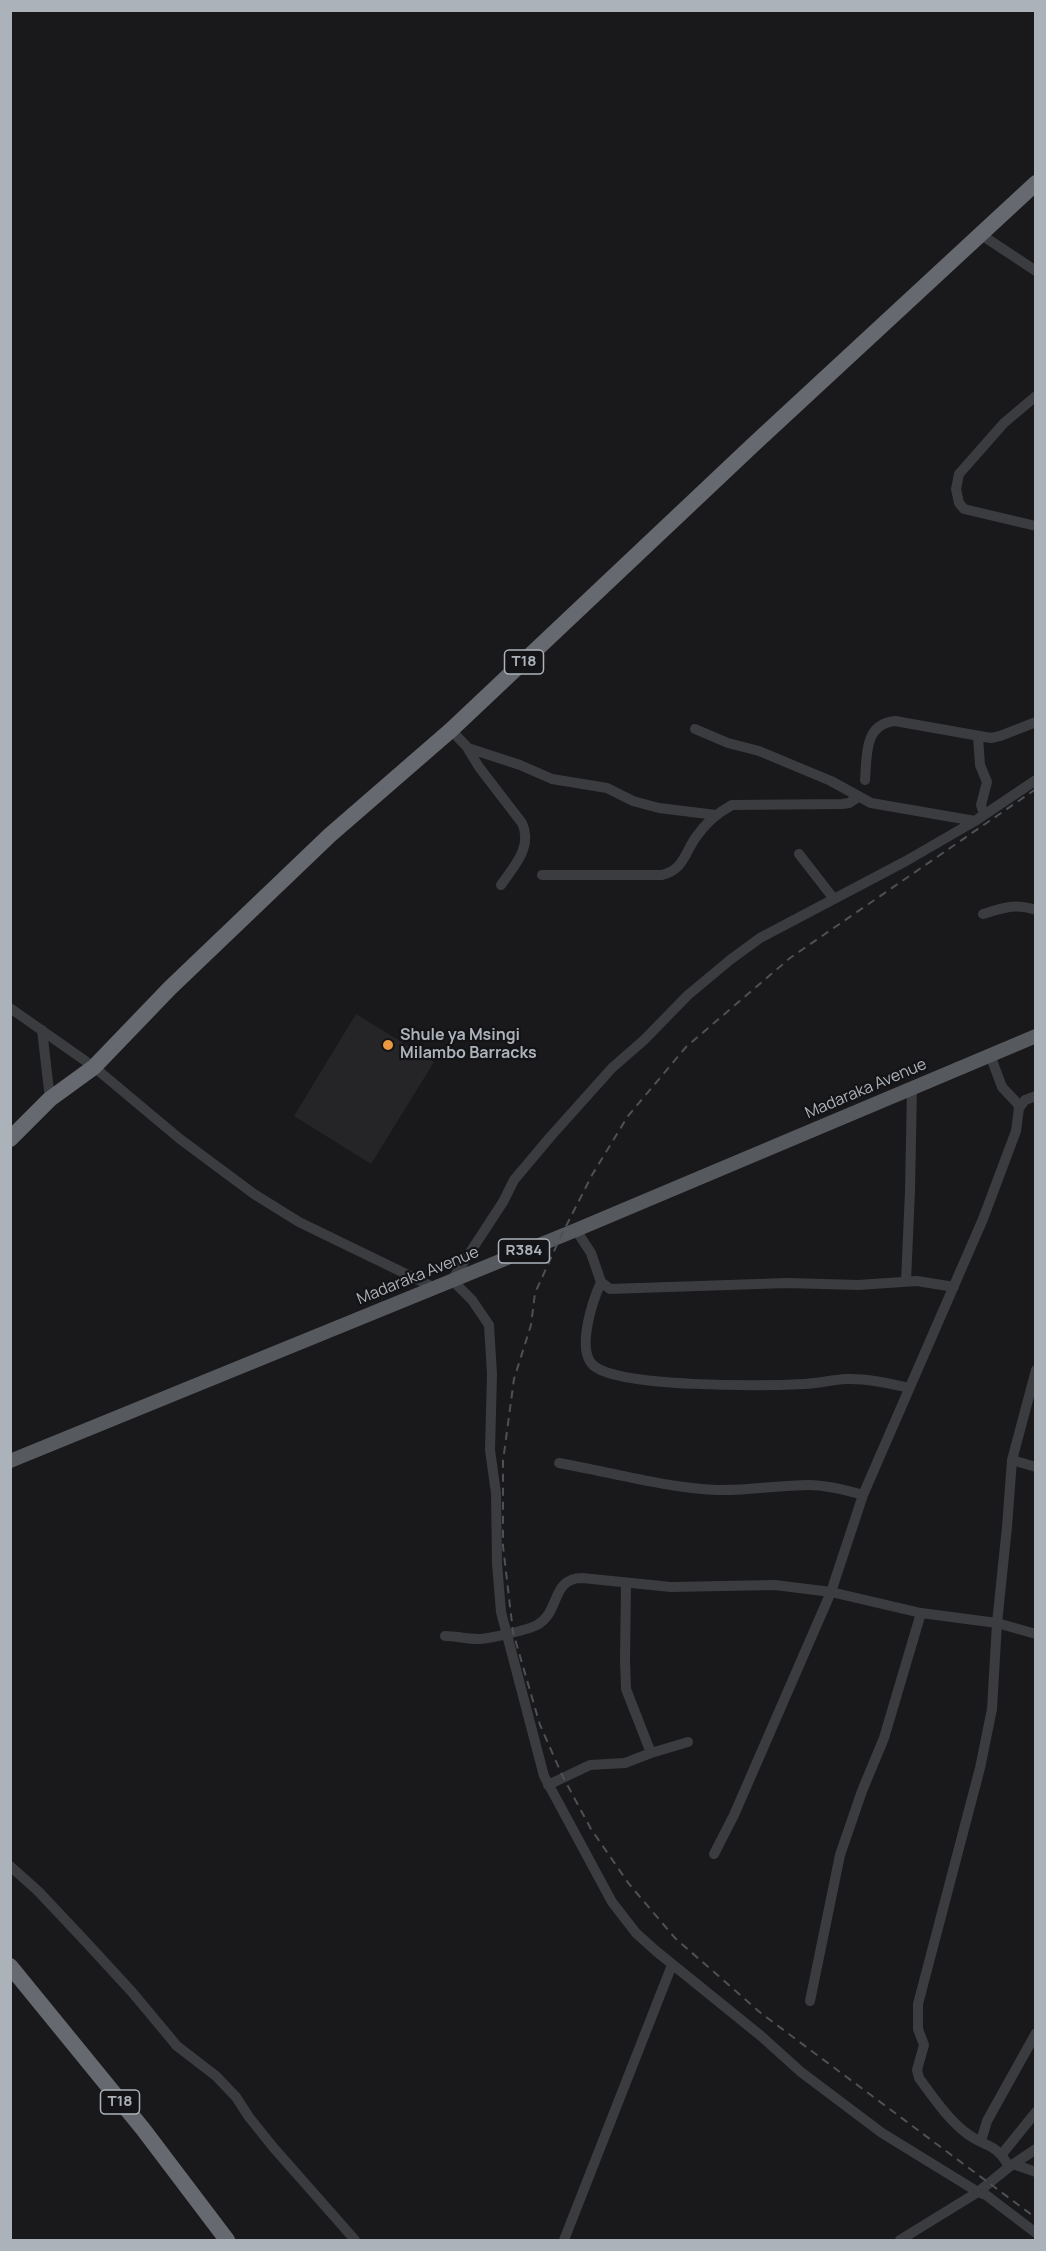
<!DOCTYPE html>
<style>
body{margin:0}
#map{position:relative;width:1046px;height:2251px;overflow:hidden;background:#19191b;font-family:Manrope,sans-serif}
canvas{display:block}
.frame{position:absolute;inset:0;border:12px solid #acb2ba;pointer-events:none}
</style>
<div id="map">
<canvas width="1046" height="2251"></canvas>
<div class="frame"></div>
</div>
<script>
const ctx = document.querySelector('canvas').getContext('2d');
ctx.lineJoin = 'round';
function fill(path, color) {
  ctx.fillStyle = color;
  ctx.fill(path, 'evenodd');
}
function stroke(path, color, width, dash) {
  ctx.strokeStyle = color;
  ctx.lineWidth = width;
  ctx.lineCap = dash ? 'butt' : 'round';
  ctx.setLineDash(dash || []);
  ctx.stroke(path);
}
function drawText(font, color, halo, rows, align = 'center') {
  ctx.font = font + ' Manrope,sans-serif';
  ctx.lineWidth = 4.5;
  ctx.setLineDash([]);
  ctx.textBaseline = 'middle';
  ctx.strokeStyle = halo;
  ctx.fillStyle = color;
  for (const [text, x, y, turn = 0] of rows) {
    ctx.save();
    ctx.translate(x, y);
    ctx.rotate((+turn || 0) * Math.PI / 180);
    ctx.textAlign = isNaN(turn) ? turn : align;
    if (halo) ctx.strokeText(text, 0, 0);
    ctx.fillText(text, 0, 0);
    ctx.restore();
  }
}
fill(new Path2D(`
 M356,1014l78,48 -63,102 -77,-48z`), '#252528');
stroke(new Path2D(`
 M980,234l56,37
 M1036,396l-32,27 -45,51 -3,15 3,14 5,6 72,17
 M695,729l33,14 31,8 72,30 40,22 104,18
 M451,730l17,18 52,17 32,14 55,9 26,13 26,7 57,7
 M978,737l2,28 7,17 -6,23 3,9
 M468,749l11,18 43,56c11,24 -8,43 -21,62
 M865,780c2,-25 -1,-56 30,-59l96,17 9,-2 36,-14
 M1036,780l-61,41 -69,40 -146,77 -30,22 -42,35 -44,45 -32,28 -61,68 -37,44 -11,22 -51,78 20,20 17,25 3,49 -2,76 6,43 1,70 4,49 43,164 68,126 24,31 20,18 105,85 40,36 81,61 96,59 8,3 50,38
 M799,854l35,45
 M542,875h120c22,-6 22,-21 34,-38 9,-13 21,-24 36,-32l110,-1 7,-1 9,-6
 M983,914c21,-6 30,-11 53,-4
 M10,1008l84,59 86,72 74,55 45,28 136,66
 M42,1030l8,69
 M1019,1108l6,-8 11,-4
 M576,1230l15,23 10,29 9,7 177,-6 71,2 59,-4 37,6
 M906,1281l4,-90 2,-104
 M601,1282c-8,18 -25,67 -8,83 24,23 174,21 212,19 14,-1 27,-4 41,-5 21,-1 43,4 63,9
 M1012,1460l24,7
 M559,1463c51,9 107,25 158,27 31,1 61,-5 92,-5 19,0 37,5 54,10
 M626,1584l-1,76 1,29 25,64
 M445,1636c11,0 22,3 33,3 10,0 50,-9 59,-14 23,-12 14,-47 45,-47l89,9 104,-2 56,7 90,21 76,10 39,11
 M548,1785l42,-20 35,-2 26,-10 37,-11
 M714,1854l20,-39 97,-223 32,-97 120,-276 33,-88 3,-23 -2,-5 -15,-16 -12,-32
 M10,1866l28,25 48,51 46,50 45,54 39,30 20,21 13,20 24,30 82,93
 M810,2001l30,-146 22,-64 22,-53 37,-125
 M981,2141l6,-20 49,-88
 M1002,2154l34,-42
 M1013,2164l23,8
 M1009,2167c-12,-23 -21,-19 -40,-32 -20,-14 -36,-38 -50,-57l-2,-8 7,-25 -6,-16v-25l62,-236 12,-59 5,-86 10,-96 5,-67 24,-90
 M564,2240l108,-275
 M900,2240l78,-48 31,-25 27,-18`), '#3a3c40', 10);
stroke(new Path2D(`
 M10,1461l566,-231 460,-194`), '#56595e', 14);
stroke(new Path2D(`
 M10,1139l40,-40 44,-32 76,-79 160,-153 121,-105 303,-286 282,-261
 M10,1966l133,163 84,111`), '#666a70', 16);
stroke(new Path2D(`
 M1036,789l-246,169 -104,89 -58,69 -36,59 -31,61 -26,57 -4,32 -17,54 -11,82v85l10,86 27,93 23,52 28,52 38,55 46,54 87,76 274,204`), '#4d5054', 2, [8, 6]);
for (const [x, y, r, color] of [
 [388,1045,6,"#eb9840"]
]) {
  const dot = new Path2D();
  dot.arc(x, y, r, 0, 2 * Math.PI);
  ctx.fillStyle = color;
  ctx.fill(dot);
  stroke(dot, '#141416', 2);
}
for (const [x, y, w] of [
 [524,662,39],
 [524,1251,51],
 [120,2102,39]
]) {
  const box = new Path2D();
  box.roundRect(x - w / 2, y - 12, w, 24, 4.5);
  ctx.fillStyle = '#141416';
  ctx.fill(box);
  stroke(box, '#acb2ba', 1.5);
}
drawText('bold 15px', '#acb2ba', null, [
 ["T18",524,662],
 ["R384",524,1251],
 ["T18",120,2102]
]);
drawText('bold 16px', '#acb2ba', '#141416', [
 ["Shule ya Msingi",400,1036],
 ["Milambo Barracks",400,1054]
], 'left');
drawText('16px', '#acb2ba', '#141416', [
 ["Madaraka Avenue",866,1089,-23],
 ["Madaraka Avenue",418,1276,-22]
]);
</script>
